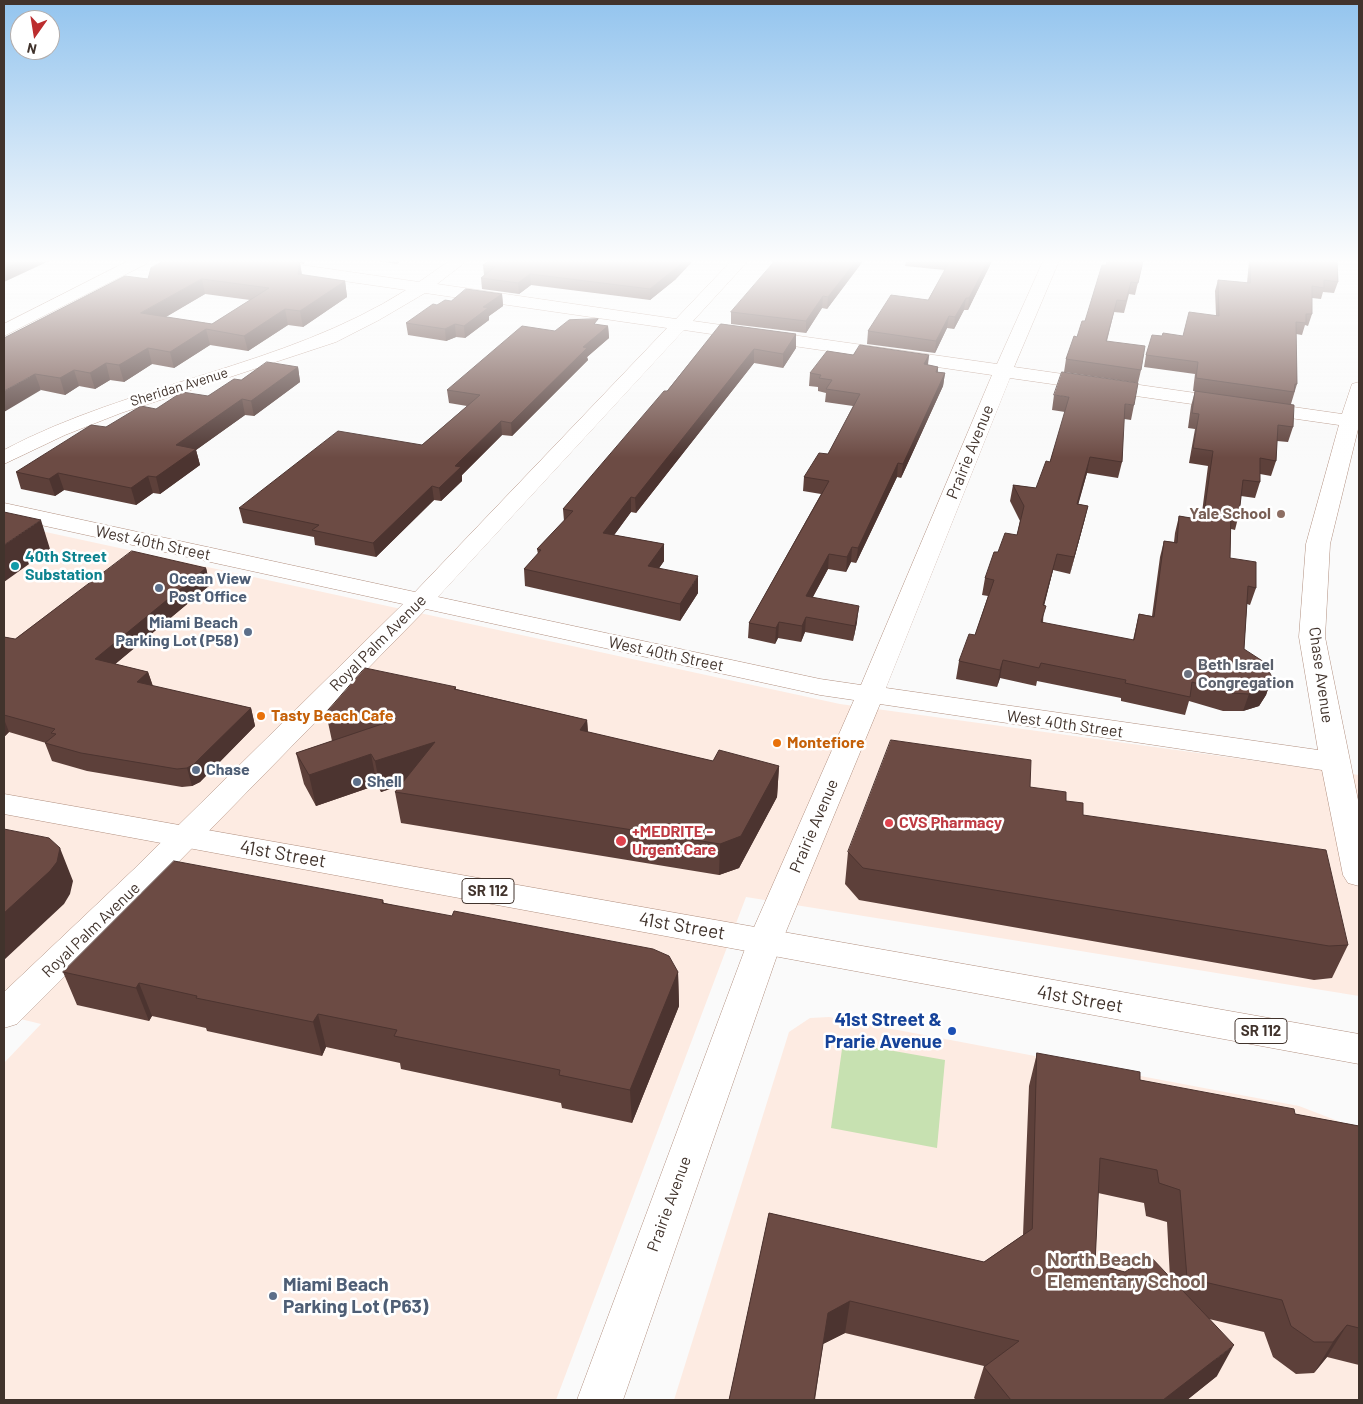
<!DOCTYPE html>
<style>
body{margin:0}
#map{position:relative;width:1363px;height:1404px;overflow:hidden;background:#fafafa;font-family:Barlow,sans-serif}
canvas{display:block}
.frame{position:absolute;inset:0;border:5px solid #41332c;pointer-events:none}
.north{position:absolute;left:10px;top:10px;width:50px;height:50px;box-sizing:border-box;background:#fff;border:1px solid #b3adab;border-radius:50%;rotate:193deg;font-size:14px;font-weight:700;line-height:20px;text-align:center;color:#41332c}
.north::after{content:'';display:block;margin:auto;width:18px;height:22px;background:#bc2d2f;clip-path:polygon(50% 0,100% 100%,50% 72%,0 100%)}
</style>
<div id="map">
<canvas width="1363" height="1404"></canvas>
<div class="frame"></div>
<div class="north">N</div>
</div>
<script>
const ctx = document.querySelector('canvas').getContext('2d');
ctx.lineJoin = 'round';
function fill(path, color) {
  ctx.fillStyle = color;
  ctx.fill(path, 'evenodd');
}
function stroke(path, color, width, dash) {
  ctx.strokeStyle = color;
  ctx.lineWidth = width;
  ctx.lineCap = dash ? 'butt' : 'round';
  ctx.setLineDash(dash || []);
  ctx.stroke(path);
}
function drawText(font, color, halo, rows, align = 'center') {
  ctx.font = font + ' Barlow,sans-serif';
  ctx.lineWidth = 5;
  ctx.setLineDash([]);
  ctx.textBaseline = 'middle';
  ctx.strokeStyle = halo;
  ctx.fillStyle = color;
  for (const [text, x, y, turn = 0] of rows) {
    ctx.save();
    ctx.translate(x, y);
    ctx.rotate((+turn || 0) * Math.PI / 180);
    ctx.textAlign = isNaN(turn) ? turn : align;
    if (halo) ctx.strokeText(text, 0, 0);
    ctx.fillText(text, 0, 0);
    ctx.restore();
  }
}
fill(new Path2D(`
 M4,523l836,181 519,71v221l-613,-99 -190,503h-552v-337l37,-39 -37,-9z
 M829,1017l470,89 44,17 16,20v257h-685l115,-368 21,-14z`), '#fdebe2');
fill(new Path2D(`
 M843,1042l102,18 -8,88 -106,-20z`), '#c7e1b1');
const minor = new Path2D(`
 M232,261h42l145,21 30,-21h18l-30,23 239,35 55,-58h17l-55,60 304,43 46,-103h16l-45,106 328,47 10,-30 7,-2v43l-29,119 -5,93 34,168v81l-11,-3 -5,-8 -21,-105 -442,-66 -98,237 -159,459h-46l171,-459 106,-241 -34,-5 -394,-86 -270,276 -139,139 -13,4v-36l130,-123 269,-265 -399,-87v-14l411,89 252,-264 -242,-35 -46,27 -43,22 -215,71 -56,22 -61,29v-14c128,-68 279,-82 402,-160l-166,-24zM684,330l308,45 -131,310 -41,-6 -382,-82zM1010,378l329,47 -33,119 -7,93 19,113 -432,-62z`);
const major = new Path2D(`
 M128,261h20l-2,3 -142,72v-12z
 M4,794l1355,240v30l-1355,-250z`);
stroke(minor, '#b29080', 1);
stroke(major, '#b29080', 1);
fill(minor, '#fff');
fill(major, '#fff');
fill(new Path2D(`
 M171,261h134l-1,3 -4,-1 2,12 43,6 2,16 -44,30 -15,-2 -40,26 -38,-6 -36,23 -22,-4 -28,18 -14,-2 -15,9 -16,-3 -14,9 -24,-5 -37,-52 144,-59zM205,294l45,6 -38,24 -46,-7z
 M379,261h22l-4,3z
 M775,261h88l-36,48 -5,-1 -16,25 -75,-9v-12z
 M906,261h86l-24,49h-4l-10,19 -7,-1 -12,25 -68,-9 1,-13 60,-31 17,-30 -40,-4z
 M1143,261l-8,34 -6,-1 -5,19 -10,-1 -7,29 34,29 -3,13 -74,-11 2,-13 19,-38 21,-56z
 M1249,261h88l1,21 -4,11 -11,-1 -2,7 -9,-1v16l-4,12 -3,-1 -3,10 -6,-1 1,50 -6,20 2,23 -5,15 -11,-1 -1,20 -5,15 -11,-2v8l-5,16 -14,-2 -2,18 -4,16 -4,-1 -1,29 26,30 -6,17 -3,-1 -3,45 28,28 -6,18 -7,11 -16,5h-20l-34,-10 -4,14 -64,-14v-3l-84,-17 -1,5 -36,-8 -3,9 -41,-8 3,-18 16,-26 13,-39 -6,-1 3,-17 13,-26 19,-17 3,-14 -10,-20 3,-16 23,3 14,-26 15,-50 -13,-2 2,-15 80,10 -3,15 -7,-1 -2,43 -4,16 -31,-5 -9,31 10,2 -4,16 -14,52 -17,-4 -9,35 -1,18 90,17 6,-26 13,2 8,-59 4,-16 10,1 1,-9 4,-17 22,4 7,-54 -19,-3 6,-34 -7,-1 3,-22 4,-15h-2l2,-17 -51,-7 2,-12 16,-19h21l33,-21 -1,-24 3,-11 29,3z
 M483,265l193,14 -26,21 -119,-15 -12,9 -37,-5 -1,-11 3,-3z
 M502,294l1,12 -14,10v4l-24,18 -9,-1 -10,4 -38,-6 -2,-12 31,-18 14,-4z
 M721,324l75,10v14l-13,20 -29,-5 -118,150 -5,-1 -17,23 50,9v17l-5,7 39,25 -18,28 -155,-35 -1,-17 14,-15 -1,-5 27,-28 -1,-12 104,-118z
 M598,325l10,1 1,12 -22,19 1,3 -76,76 -10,-1 -40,40v6l-21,20 -7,-1 -58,57 -61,-12 -1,-8 -71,-14 -4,-15 183,-63 45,-39 -18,-3 -2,-13 108,-59z
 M853,355h76l-1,10 10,2v5l7,1 -2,13 -42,92 -4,-1 -41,86 -5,-1 -5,10 -18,-3 -15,28 44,25 -4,19 -48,-9 -4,10 -23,-4 -3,6 -27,-6 1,-15 72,-129 -18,-3 1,-14 24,-23 25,-48 -28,-4 1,-9 -8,-2v-4l-9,-1 1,-13z
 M298,367l2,15 -46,34 -9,-1 -49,35 4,15 -40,29 -7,-1 -17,12 -72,-15 -9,6 -34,-7 -5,-17 90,-45 50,-18 52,-13 33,-16z
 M206,568l4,17 -95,79 33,8 5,14 98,22 4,18 -55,56 -8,4 -10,1 -95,-16 -35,-10 -7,-18h1l-37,-11 -5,5v-100l11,2z
 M456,687v2l131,31 1,12 125,29 66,5 -2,31 -38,71 -20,7 -318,-52 -6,-31 6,-7 -20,7 -4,-7 -61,21 -12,-22 -8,-31 36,-12 -6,-28z
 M1030,787l36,14 17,14 265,130 -16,33 -18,2 -455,-80 -14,-16 3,-32z
 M383,900l1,3 294,69 1,34 -47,117 -70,-15 -1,-5 -160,-34 -1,-6 -74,-16 -4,9 -115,-25 -1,-3 -54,-12 -3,5 -72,-16 -14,-33z
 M1037,1053l103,27 155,34 64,12v239l-32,-8 -13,16 -18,1 -23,-17 -9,-25 -55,-13 8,57 -30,24h-211l-2,-2 10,-32 -139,-33 -22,11 -8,56h-86l40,-187 215,49 39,-27 6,-149zM1098,1193l46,10 2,13 21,6 3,56 -45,-6 -30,-8z`), '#5d403a');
fill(new Path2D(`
 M21,261h28l-45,21v-13z
 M683,261h10l-17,18 -26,21v-11z
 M856,261h7l-36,48 1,-12z
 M988,261h4l-24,49 1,-12z
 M300,262l2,15 -4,-3z
 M530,274l1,11 -12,9 -1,-11z
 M202,279l3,15 -60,35 -4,-16z
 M345,281l2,16 -44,30 -3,-16z
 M502,294l1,12 -14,10v4l-24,18 -1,-12 19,-19z
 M823,296l-1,12 -16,25v-12z
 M966,298l-2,12 -10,19 1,-12z
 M285,309l3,16 -40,26 -4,-15z
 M949,316l-2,12 -12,25 1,-12z
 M455,324l1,13 -10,4 -1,-12z
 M608,326l1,12 -22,19 1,3 -76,76 -1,-13 72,-76z
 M206,329l4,16 -36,23 -4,-16z
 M796,334v14l-13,20v-14z
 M148,348l4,16 -28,18 -5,-17z
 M754,349v14l-118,150 -1,-15z
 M929,355l-2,12 -3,-3z
 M106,363l4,17 -15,9 -5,-16z
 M298,367l2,15 -46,34 -3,-15z
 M74,370l5,16 -14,9 -5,-17z
 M945,373l-2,13 -42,92 2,-14z
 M35,374l6,16 -37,22v-21z
 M242,399l3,16 -49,35 4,15 -40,29 -4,-17 20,-32z
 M501,421l1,14 -40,40v6l-21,20 -2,-13 16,-22z
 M1090,457l-3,16 -13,47 3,-16z
 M898,463l-1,14 -41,86 2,-15z
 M58,473l6,17 -9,6 -6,-17z
 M148,476l5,17 -17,12 -5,-17z
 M432,486l2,14 -58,57 -3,-14z
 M631,497v15l-27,37 -1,-16z
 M1088,506l-4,16 -14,52 4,-17z
 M41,520l9,29 -46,33v-37z
 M664,544v17l-15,22 -1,-17z
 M852,547l-1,15 -5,10 1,-15z
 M829,554l-1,15 -23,42 1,-15z
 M1057,554l-17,68 3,-17z
 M206,568l4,17 -109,91 -6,-17z
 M698,576v17l-18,28v-17z
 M859,606l-2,16 -4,19 2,-15z
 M806,617l-1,15 -4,10 1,-16z
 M779,622l-1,16 -3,6 1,-16z
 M1003,660l-3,18 -3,9 3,-17z
 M148,672l6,18 -17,-8z
 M1272,677l-6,18 -7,11 -16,5 6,-17z
 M251,708l4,18 -55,56 -8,4 -5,-18z
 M4,719l5,13 -5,5z
 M587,720l2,30 -9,-20z
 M435,742l5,31 -59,19 -6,-31z
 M371,754l6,31 -61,21 -7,-31z
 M779,766l-2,31 -38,71 -20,7 1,-31z
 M60,848l13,33 -3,13 -6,10 -60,56v-47z
 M678,972l1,34 -47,117 -2,-33z
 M139,983l13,33 -3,5 -13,-33z
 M318,1014l8,33 -4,9 -9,-34z
 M850,1301l-5,32 -22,11 -9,56 14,-87z
 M1347,1325l-20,32 -13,16 19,-31z
 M1234,1345l-17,31 -30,24h-24z`), '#4c3430');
const building = new Path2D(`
 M4,261h17l-17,8z
 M164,261h129l7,1 -2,12 47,7 -45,30 -15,-2 -41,27 -38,-7 -36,23 -22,-4 -29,17 -13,-2 -16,10 -16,-3 -14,8 -25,-4 -31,17v-53l121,-62 23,3 3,-11zM202,279l67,9 -57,36 -71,-11z
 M489,261h194l-7,7 -26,21 -120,-15 -12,9 -37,-5 14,-11 -12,-2z
 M775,261h81l-28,36 -5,-1 -17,25 -75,-9z
 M950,261h38l-19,37h-3l-11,19 -6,-1 -13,25 -68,-10 23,-36 37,5z
 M1107,261h36l-5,22 -7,-1 -5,19 -9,-1 -11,41 39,5 -4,24 -75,-11 8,-23 3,1 5,-16h3l17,-56h4z
 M1251,261h86l1,21 -14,-2v8l-12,-2v28h-6v9l-10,-1 1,62h-2l-1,8 -98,-14 2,-16 -52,-7 6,-20 10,1 1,-3 20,3 6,-24 30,4 -1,-36 32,3z
 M466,289l36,5 -19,13 5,1 -24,18 -9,-2 -10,5 -39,-6 27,-19 4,1 8,-5 6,1z
 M598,319l-4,5 14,2 -25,21 4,1 -76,75 -10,-2 -46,45 6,1 -22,21 -7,-2 -59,57 -61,-13 7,-5 -80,-17 99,-77 84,14 58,-50 -33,-5 75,-64 33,5 14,-11z
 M721,324l75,10 -13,20 -29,-5 -119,149 -4,-1 -28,36 61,11 -16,22 50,10 -18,28 -156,-35 17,-19 -4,-1 36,-38 -10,-2 101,-118h3z
 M860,345l69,10 -5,9 14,3 -2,5 9,1 -42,91 -5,-1 -40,85 -6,-1 -5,10 -18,-3 -23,42 53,10 -4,20 -49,-9 -4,9 -23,-4 -3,6 -27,-5 80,-142 -25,-4 15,-24 9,1 32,-60 -34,-5 6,-9 -13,-2 2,-3 -11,-2 17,-22 26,4z
 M267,362l31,5 -47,34 -9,-2 -66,46 20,4 -40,28 -8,-1 -17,12 -73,-15 -9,6 -33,-7 75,-47 15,2 35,-21 15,3 26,-17 26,4 26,-17 7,1z
 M1062,372l76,11 -4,22 -9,-1 -3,58 -32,-5 -13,47 11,2 -14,51 -17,-3 -14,51 3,1 -5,16 93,18 5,-26 15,3 10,-76 13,2 2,-27 24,4 10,-69 -20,-3 6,-34 -7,-1 3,-22 99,14 -1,22 -15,-2 -2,36 -16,-3v24l-17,-2 -4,34 -8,-2 -1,46 26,4v26l-8,-2 -4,63 20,13 8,15 -7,12 -16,5 -20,-1 -37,-11 -2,15 -65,-14 1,-3 -85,-17 -2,5 -36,-8 -3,10 -41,-9 10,-27 6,1 19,-55 -9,-2 9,-26h4l7,-19 12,2 7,-29 -11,-21 23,3 10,-27 4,1 19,-65 -15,-2z
 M4,512l37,8 -37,25z
 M132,551l74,17 -111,91 53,13 -11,10 114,26 -57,56 -7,4 -10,1 -96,-16 -36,-10 11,-9 -5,-1 4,-4 -51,-14v-78l11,2z
 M365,668l91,19 -2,2 133,31 -7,10 133,31 6,-11 60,16 -38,70 -21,8 -325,-52 40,-50 -60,19 -4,-7 -62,21 -13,-22 89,-30 -59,-10z
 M891,740l140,20 -1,27 36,5v9l17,2v12l243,35 22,95 -19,1 -466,-78 -15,-16z
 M4,829l45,9 11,10 -3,14 -7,9 -46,42z
 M174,861l209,39 -1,3 70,13 2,-5 199,38 16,7 9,16 -48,118 -71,-15 1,-5 -166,-34 3,-6 -79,-16 -5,8 -117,-24 1,-2 -58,-13 -3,5 -73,-16z
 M1037,1053l103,19v8l154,29 1,5 64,12v202l-12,-3 -14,17h-19l-23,-16 -9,-26 -95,-22 -7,-88 -21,-7 -2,-13 -57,-12 -5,106 30,8 24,-17 85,90 -71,55h-152l-27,-33 35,-26 -169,-40 -22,12 -14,87h-85l40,-187 215,49 48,-33z`);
fill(building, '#6c4b44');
stroke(building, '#4c3430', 1);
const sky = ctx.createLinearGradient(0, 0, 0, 458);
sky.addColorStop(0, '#93c4ee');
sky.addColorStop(0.57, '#fdfdfd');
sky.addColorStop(1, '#fdfdfd00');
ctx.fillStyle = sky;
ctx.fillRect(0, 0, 1363, 458);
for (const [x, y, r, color] of [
 [1281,514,5,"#8d6e63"],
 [15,566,5,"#0f9aa8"],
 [159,588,5,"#5c6f8a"],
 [248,632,5,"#5c6f8a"],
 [1188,674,5,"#6b7280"],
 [261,716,5,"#e8710a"],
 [777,743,5,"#e8710a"],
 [196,770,5,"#5c6f8a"],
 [357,782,5,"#5c6f8a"],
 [889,823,5,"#e0444e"],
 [621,841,6,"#e0444e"],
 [952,1031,5,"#1a4fb4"],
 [1037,1271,5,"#8d6e63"],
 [273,1296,5,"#5c6f8a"]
]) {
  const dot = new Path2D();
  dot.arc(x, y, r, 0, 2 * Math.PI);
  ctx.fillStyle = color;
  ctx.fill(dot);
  stroke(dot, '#fff', 2);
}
drawText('14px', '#41332c', '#fff', [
 ["Sheridan Avenue",179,387,-17]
]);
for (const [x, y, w] of [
 [488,891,52],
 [1261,1031,52]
]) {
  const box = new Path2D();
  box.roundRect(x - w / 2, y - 12.5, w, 25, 4);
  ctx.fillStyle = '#fff';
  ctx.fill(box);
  stroke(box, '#41332c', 1);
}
drawText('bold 15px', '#41332c', null, [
 ["SR 112",488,891],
 ["SR 112",1261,1031]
]);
drawText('16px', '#41332c', '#fff', [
 ["Prairie Avenue",970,452,-68],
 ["West 40th Street",153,543,12],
 ["Royal Palm Avenue",378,643,-45],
 ["West 40th Street",666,654,12],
 ["Chase Avenue",1321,675,82],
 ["West 40th Street",1065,724,8],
 ["Prairie Avenue",814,826,-67],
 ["Royal Palm Avenue",91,930,-44],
 ["Prairie Avenue",669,1204,-70]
]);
drawText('bold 16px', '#785e54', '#fff', [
 ["Yale School",1271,514]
], 'right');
drawText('bold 16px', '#0d838f', '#fff', [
 ["40th Street",25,557],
 ["Substation",25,575]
], 'left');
drawText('bold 16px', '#4e5e75', '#fff', [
 ["Ocean View",169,579],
 ["Post Office",169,597],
 ["Miami Beach",238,623,"right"],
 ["Parking Lot (P58)",238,641,"right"],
 ["Chase",206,770],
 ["Shell",367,782]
], 'left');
drawText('bold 16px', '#5b616d', '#fff', [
 ["Beth Israel",1198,665],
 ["Congregation",1198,683]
], 'left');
drawText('bold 16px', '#c56008', '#fff', [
 ["Tasty Beach Cafe",271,716],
 ["Montefiore",787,743]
], 'left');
drawText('bold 16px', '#be3a42', '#fff', [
 ["CVS Pharmacy",899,823],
 ["+MEDRITE -",632,832],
 ["Urgent Care",632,850]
], 'left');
drawText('19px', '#41332c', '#fff', [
 ["41st Street",283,854,10],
 ["41st Street",682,926,10],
 ["41st Street",1080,999,10]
]);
drawText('bold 19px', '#164399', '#fff', [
 ["41st Street &",942,1020],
 ["Prarie Avenue",942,1042]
], 'right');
drawText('bold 19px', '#785e54', '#fff', [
 ["North Beach",1047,1260],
 ["Elementary School",1047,1282]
], 'left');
drawText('bold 19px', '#4e5e75', '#fff', [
 ["Miami Beach",283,1285],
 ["Parking Lot (P63)",283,1307]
], 'left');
</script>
